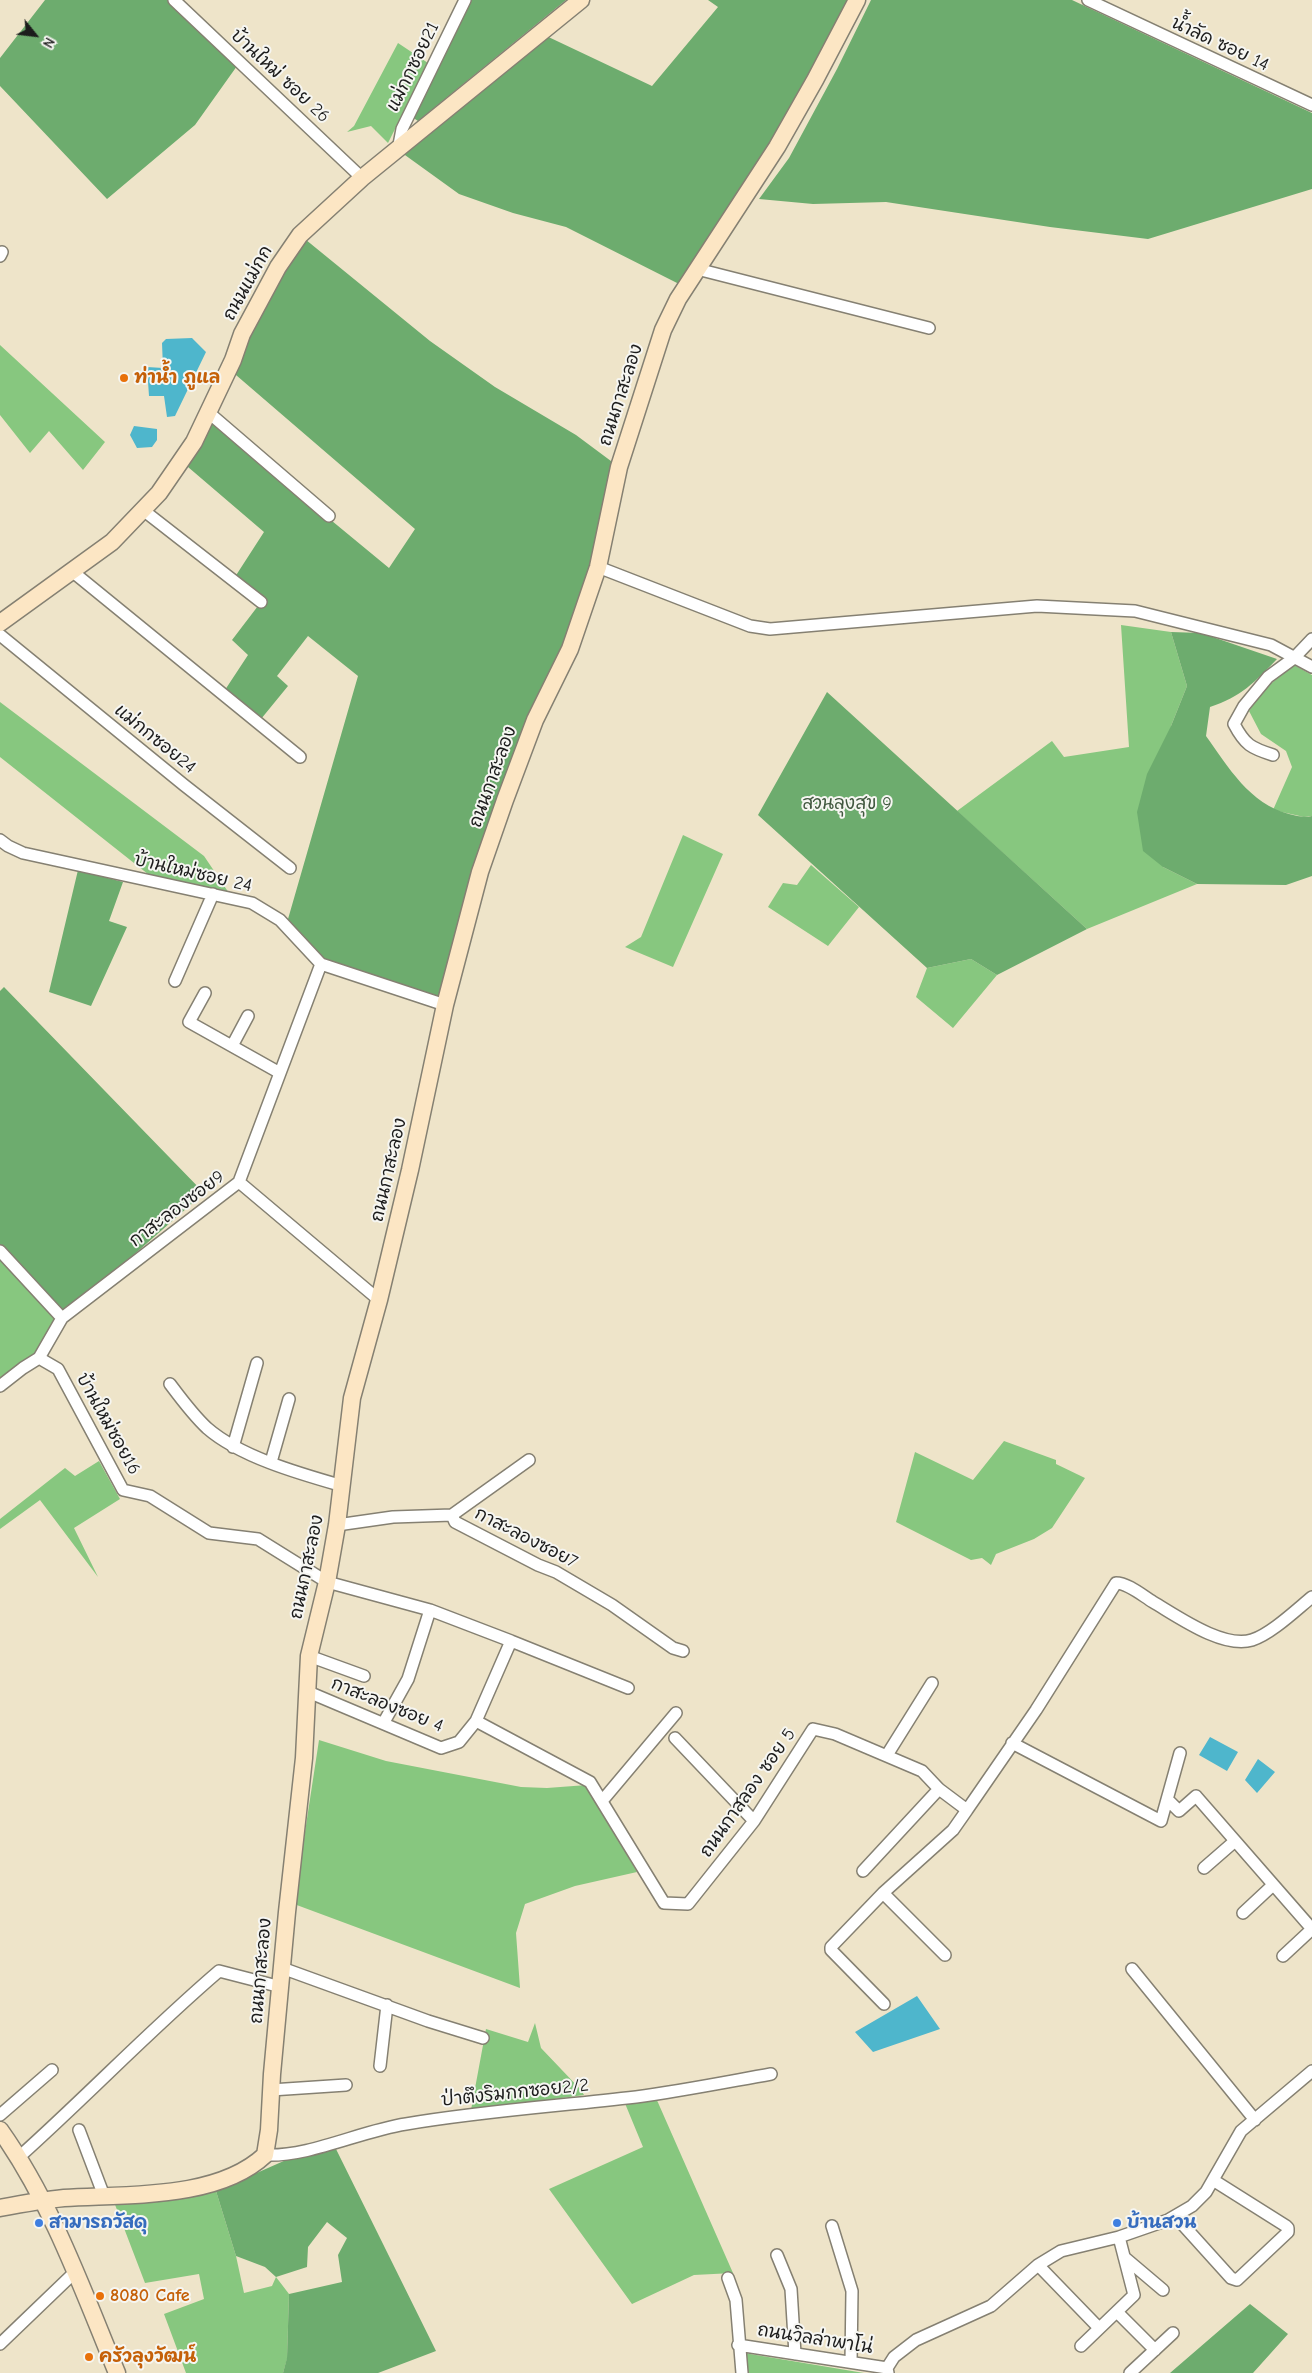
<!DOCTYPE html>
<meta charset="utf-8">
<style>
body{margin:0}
#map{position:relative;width:1312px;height:2373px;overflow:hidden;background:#eee4c9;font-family:"Comic Neue",sans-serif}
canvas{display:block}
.north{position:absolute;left:10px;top:10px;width:50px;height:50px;-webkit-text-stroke:4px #f6f6f2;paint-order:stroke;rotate:119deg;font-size:14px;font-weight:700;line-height:20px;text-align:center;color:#1c1c1c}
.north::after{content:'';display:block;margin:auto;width:18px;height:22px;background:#1c1c1c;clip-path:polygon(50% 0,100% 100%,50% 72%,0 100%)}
</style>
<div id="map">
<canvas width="1312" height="2373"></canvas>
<div class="north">N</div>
</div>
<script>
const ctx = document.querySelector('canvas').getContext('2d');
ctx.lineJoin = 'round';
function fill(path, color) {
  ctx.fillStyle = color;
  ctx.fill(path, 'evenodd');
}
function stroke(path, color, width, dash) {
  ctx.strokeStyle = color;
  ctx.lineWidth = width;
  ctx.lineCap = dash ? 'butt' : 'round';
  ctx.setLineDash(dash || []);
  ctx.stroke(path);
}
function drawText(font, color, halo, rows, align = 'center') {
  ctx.font = font + ' "Comic Neue","Playpen Sans Thai",sans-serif';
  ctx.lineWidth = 4;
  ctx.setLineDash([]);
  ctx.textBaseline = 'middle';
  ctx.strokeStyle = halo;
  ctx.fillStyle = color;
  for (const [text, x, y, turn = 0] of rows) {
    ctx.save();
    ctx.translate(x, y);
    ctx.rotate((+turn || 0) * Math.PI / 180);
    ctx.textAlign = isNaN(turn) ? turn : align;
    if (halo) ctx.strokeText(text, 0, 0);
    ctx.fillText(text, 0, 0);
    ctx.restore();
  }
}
fill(new Path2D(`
 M398,43l30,20 -40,80 -17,-17 -24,6 7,-6z
 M0,345l105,97 -22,28 -34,-39 -19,22 -30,-38z
 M1121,625l50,7 16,54 -16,40 -8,141 34,17 -110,45 -130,-118 95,-70 12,16 65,-10z
 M1294,665l18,10v141l-8,1 -31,-7 19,-43 -6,-16 -25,-17 -12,-23 15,-22z
 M0,702l204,154 29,43 -75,-17 -158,-125z
 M683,835l40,19 -50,113 -48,-20 16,-10z
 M811,865l48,42 -31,39 -60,-39 15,-24 14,2z
 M971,959l26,16 -44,53 -37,-31 11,-29z
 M0,1251l62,67 -23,40 -39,28z
 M1004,1441l52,19v4l29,14 -33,50 -18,11 -38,15 -5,11 -9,-7 -11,2 -75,-38 19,-70 58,28z
 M99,1461l21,38 -46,29 24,49 -58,-77 -40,29v-10l65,-51 10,8z
 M319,1740l67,21 135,26 26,1 40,-3 50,87 -62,14 -50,18 -9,29 4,55 -226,-84z
 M535,2023l6,25 40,42 3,5 -113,15 15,-81 42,13z
 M656,2098l77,175 -39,2 -62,29 -83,-115 94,-42 -19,-46z
 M216,2191l20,65 8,37 28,-7 4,-9 13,17 -2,65 -4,14h-97l-22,-59 40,-15 -5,-25 -54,9 -31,-81z
 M744,2353l120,20h-117z`), '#87c77f');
fill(new Path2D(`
 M45,0h123l69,66 -42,59 -88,74 -107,-113v-28z
 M470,0h96l-148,121 -6,-4z
 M708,0h149l-172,287 -119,-60 -53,-14 -54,-19 -61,-44 142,-117 112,53 66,-79z
 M871,0h201l240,113v76l-164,50 -98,-12 -164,-25 -73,2 -54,-5 30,-41 48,-89z
 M300,235l130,106 65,46 81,48 43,32 -13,63 -67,181 -94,294 -124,-41 -35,-38 72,-250 -50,-40 -31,40 11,10 -27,33 -38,-26 25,-38 -16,-15 29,-38 -28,-22 31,-48 -83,-71 25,-44 183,151 26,-39 -186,-160z
 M1171,632l30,1 76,26c-22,23 -36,38 -67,48l-4,29c22,31 44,68 83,78 8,2 15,4 23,2v60l-26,9 -89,-1 -34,-17 -20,-16 -6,-39 10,-38 24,-48 16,-40z
 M827,692l260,237 -90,46 -26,-16 -44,9 -169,-153z
 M78,870l45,12 -14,39 18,6 -36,79 -42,-14z
 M4,987l200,206 -142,125 -62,-65v-262z
 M334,2145l102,206 -58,22h-95l4,-15 2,-64 53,-12 -4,-27 9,-17 -20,-16 -19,25 -1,20 -31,10 -11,-10 -29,-11 -20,-65 70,-31z
 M1250,2304l38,30 -35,39h-83z`), '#6dac6e');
fill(new Path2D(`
 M192,338l14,14 -31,64 -8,1 -3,-21h-15l-2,-29 16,1 -1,-25 4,-4z
 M134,426l23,3v11l-5,7 -15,1 -7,-13z
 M1210,1737l28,15 -11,19 -28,-16z
 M1258,1759l17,13 -18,21 -12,-13z
 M917,1996l23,33 -67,23 -18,-20z`), '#4eb6cc');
const street = new Path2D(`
 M174,0l188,178
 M1088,0l224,105
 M398,150l4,-21 63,-129
 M0,256l2,-4
 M697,269l232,59
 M208,412l121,104
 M143,510l118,92
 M598,567l152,59 20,3 267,-23 98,5 136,34 41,22
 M73,572l227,185
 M0,635l184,150 106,83
 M1273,755c-22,-7 -28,-10 -39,-31l10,-18 24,-29 26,-19 18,-19
 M0,840l8,6 15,7 229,50 28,17 41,44 124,41
 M175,981l38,-87
 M205,993l-16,29 91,51
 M232,1046l16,-30
 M239,1182l82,-218
 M0,1251l62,67
 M39,1358l23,-40 177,-136 140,118
 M170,1384c12,16 23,31 37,44 33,29 94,46 136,58
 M0,1386l23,-18 16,-10 19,11 65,121 27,6 59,37 49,6 69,43 103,28 81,31 -35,80 114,61 74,121 24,1 66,-83 59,-92 22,5 87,37 17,18 28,21 69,-100 80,-127c12,0 27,13 37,19 24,14 70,47 99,38 19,-6 44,-30 60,-43
 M233,1447l24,-84
 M271,1462l18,-63
 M452,1515l77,-55
 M337,1525l56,-8 59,-2 3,7 83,43 18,7 56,33 61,43 10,3
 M511,1641l117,47
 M309,1656l55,20
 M306,1691l135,57 18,-6 17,-21
 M384,1722l24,-43 22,-69
 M675,1738l79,83
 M1012,1743l149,78 19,-68
 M887,1755l45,-72
 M602,1801l74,-88
 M1170,1802l9,9 17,-15 116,133
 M1204,1868l31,-27
 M863,1871l76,-82
 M883,1893l62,62
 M1243,1913l30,-28
 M1283,1956l29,-27
 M282,1968l146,53 55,17
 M1132,1969l123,151
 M884,2004l-53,-54v-3l52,-54 70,-63 14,-20
 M380,2066l7,-61
 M271,2090l75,-5
 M0,2115l52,-45
 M79,2130l25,66
 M265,2155c45,2 95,-24 141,-31 76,-13 153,-18 230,-27 45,-6 90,-15 135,-23
 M19,2157c68,-61 131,-127 200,-186l62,16
 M1175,2216l56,62 6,2 51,-48v-4l-2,-2 -73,-46
 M832,2226l20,65 -1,71
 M777,2255l14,34 4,65
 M1124,2257l39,33
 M1038,2265l61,63
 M728,2278l8,22 6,73
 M1117,2312l38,38
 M0,2344l75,-72
 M738,2345l149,23
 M1081,2346l53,-51 -15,-58
 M888,2373l-1,-5 7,-11 22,-17 75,-34 47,-41 23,-14 58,-14 49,-17 24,-14 14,-14 35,-61 71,-60
 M1130,2373l43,-40`);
const secondary = new Path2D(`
 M0,623l112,-81 47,-49 35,-51 39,-82 9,-26 36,-67 22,-32 62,-57 219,-178
 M0,2130c52,73 83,161 117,243
 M0,2208c21,-4 43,-8 64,-10 62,-4 153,2 201,-43l4,-25 3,-56 15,-162 17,-154 5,-102 18,-74 10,-57 15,-127 27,-98 31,-130 35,-165 35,-133 25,-72 30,-80 35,-71 28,-82 21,-100 44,-137 15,-31 99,-152 38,-67 42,-80`);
stroke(street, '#858072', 14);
stroke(secondary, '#858072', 19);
stroke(street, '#fff', 11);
stroke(secondary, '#fce6c4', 16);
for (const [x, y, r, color] of [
 [124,378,5,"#e8710a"],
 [39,2223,5,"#3f7fe0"],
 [1117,2223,5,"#3f7fe0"],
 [100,2296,5,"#e8710a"],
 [89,2357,5,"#e8710a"]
]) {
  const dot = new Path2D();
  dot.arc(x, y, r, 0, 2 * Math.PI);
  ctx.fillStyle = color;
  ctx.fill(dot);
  stroke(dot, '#f6f6f2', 2);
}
drawText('18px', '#1c1c1c', '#f6f6f2', [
 ["น้ำลัด ซอย 14",1220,44,25],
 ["แม่กกซอย21",413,67,-64],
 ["บ้านใหม่ ซอย 26",280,76,43],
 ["ถนนแม่กก",248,283,-61],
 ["ถนนกาสะลอง",621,395,-72],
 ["แม่กกซอย24",155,739,39],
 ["ถนนกาสะลอง",493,777,-70],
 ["บ้านใหม่ซอย 24",193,873,13],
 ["ถนนกาสะลอง",389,1170,-77],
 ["กาสะลองซอย9",177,1209,-37],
 ["บ้านใหม่ซอย16",108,1424,61],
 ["กาสะลองซอย7",526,1538,27],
 ["ถนนกาสะลอง",307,1567,-78],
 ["กาสะลองซอย 4",387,1705,22],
 ["ถนนกาสลอง ซอย 5",748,1793,-55],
 ["ถนนกาสะลอง",261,1971,-85],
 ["ป่าตึงริมกกซอย2/2",515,2093,-6],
 ["ถนนวิลล่าพาโน่",815,2339,9]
]);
drawText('bold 18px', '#c56008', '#f6f6f2', [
 ["ท่าน้ำ ภูแล",134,378],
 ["8080 Cafe",110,2296],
 ["ครัวลุงวัฒน์",99,2357]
], 'left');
drawText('18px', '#41583f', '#f6f6f2', [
 ["สวนลุงสุข 9",847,804]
]);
drawText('bold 18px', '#366cbe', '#f6f6f2', [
 ["สามารถวัสดุ",49,2223],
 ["บ้านสวน",1127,2223]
], 'left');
</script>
